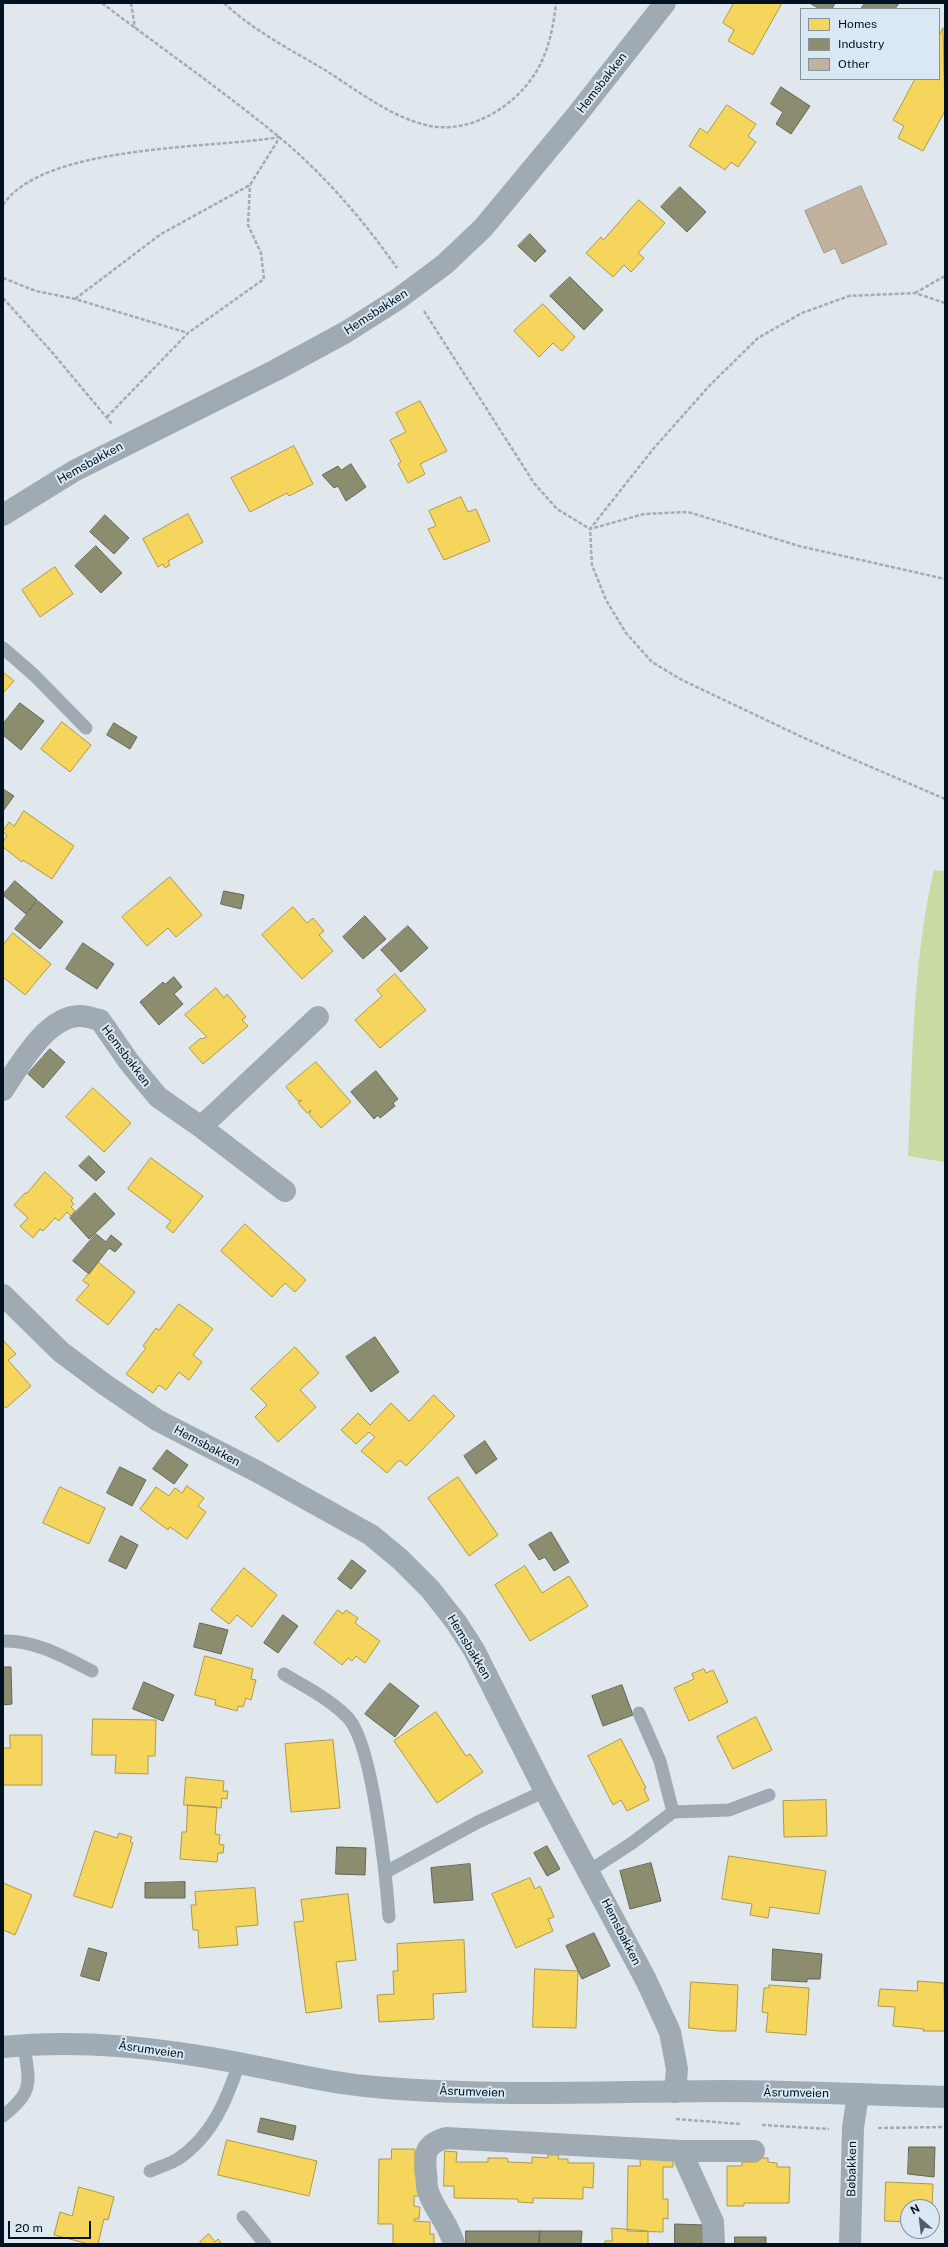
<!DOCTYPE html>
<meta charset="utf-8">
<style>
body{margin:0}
#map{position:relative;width:948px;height:2247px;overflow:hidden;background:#e0e7ed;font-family:"Public Sans",sans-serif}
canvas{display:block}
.frame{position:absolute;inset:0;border:4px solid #001221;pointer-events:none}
.legend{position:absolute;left:800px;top:8px;width:140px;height:72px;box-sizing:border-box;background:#dae8f3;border:1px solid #83929f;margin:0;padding:5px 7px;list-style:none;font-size:12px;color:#001221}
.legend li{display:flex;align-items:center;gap:8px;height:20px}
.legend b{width:20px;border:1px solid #83929f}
.north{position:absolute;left:900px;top:2199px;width:40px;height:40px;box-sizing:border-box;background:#dae8f3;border:1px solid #83929f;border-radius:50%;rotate:332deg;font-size:11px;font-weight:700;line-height:16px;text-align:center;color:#001221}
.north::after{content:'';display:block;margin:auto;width:14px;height:18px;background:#4e5d68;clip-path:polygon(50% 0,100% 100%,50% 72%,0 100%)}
.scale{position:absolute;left:8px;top:2221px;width:83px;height:18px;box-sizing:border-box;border:2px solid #001221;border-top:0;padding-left:5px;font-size:12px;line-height:14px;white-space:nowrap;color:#001221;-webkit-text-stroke:3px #dae8f3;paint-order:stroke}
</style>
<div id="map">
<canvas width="948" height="2247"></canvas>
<div class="frame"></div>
<ul class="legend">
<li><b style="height:11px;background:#f6d55c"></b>Homes</li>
<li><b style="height:11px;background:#8c8c6e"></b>Industry</li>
<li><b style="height:11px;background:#c2b19c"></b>Other</li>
</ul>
<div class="north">N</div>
<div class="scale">20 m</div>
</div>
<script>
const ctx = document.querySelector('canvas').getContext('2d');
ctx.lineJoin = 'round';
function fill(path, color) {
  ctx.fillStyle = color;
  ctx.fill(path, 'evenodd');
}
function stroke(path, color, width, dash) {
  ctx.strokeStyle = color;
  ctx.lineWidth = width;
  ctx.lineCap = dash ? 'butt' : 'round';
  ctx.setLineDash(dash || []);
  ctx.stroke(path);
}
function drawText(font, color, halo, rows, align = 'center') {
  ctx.font = font + ' "Public Sans",sans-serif';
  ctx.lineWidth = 4;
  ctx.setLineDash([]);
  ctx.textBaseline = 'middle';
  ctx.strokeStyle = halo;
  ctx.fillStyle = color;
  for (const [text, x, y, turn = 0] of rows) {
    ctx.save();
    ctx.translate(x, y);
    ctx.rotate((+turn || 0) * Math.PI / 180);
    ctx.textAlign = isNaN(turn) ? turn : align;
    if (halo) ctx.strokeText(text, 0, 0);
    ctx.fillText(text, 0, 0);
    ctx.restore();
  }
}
fill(new Path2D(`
 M934,870l11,1v291l-37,-6c5,-95 4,-193 26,-286z`), '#c9daa3');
const homes = new Path2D(`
 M734,3h48l-29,52 -25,-14 6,-11 -11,-7z
 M943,28l2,83 -22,40 -25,-13 6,-12 -11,-6 22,-41h24v-43z
 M727,105l29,19 -8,12 8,6 -18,25 -7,-5 -6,8 -36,-24 11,-18 7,5z
 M639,200l26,23 -27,30 6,5 -13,14 -7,-7 -11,12 -27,-24 15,-16 2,3z
 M543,304l32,33 -13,14 -9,-8 -14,14 -25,-26z
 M420,401l27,50 -27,13 5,10 -17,9 -10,-19 3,-2 -11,-22 16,-8 -10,-19z
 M294,446l19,38 -24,12 -2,-3 -37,19 -19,-34z
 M461,497l7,15 8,-3 14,32 -46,19 -16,-31 8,-3 -7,-15z
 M188,514l15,28 -35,19 2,4 -5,3 -2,-4 -5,3 -15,-28z
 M55,567l18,27 -33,23 -18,-27z
 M3,672l11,9 -11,12z
 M62,722l29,23 -21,27 -29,-23z
 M24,811l50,35 -22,33 -29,-19 -1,2 -19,-15v-5l4,-6 -4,-5 6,-9 5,4z
 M170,877l32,38 -26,22 -8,-9 -21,18 -25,-29z
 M293,907l14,16 6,-5 11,13 -5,4 14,16 -31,28 -40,-44z
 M13,933l38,31 -26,31 -22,-18v-32z
 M395,974l31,36 -46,38 -25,-28 27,-24 -5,-6z
 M216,988l8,10 3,-4 19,23 -4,3 6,6 -45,38 -14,-16 12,-10 1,1 5,-2 -22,-22z
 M316,1062l35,40 -30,26 -12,-14 2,-4 -4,3 -9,-10 4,-3 -4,1 -12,-14z
 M93,1088l38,35 -27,29 -38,-35z
 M151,1158l52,38 -30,37 -7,-6 5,-6 -43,-32z
 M45,1172l28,26 -2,3 3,3 -3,3 4,4 -4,5 -4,-4 -8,9 -4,-3 -12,13 -3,-2 -7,9 -13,-12 8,-8 -14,-13 11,-12h2z
 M245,1224l61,56 -11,12 -10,-9 -13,14 -51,-46z
 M98,1262l37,30 -27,33 -32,-25 13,-15 -6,-4z
 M179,1304l34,25 -20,26 9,7 -13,18 -10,-8 -13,18 -7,-5 -6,8 -27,-19 20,-26 -3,-2 13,-18 3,2z
 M3,1340l13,14 -8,6 23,26 -25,22 -3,-3z
 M295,1347l24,26 -19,17 16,17 -38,35 -23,-25 12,-12 -16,-16z
 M434,1395l21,21 -49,50 -5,-5h-3l-11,12 -26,-22 14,-14 -6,-5 -13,12 -15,-14 17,-17 12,12 21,-22 18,18z
 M458,1477l40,58 -29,21 -41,-58z
 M187,1486l17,12 -6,8 8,6 -19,27 -17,-12 -2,3 -28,-21 16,-22 13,9 6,-8 7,5z
 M60,1487l45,21 -16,36 -46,-21z
 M525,1566l17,27 27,-17 19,30 -58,35 -35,-56z
 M244,1568l33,27 -25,32 -15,-12 -8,9 -18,-14z
 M338,1610l5,4 3,-4 12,8 -3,5 25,18 -15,22 -9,-7 -4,5 -4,-3 -6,7 -28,-22z
 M205,1656l48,13 -2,10 5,1 -5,20 -5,-2 -3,9 -5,-1 -1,5 -22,-6 1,-5 -21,-5z
 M704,1669l2,4 7,-3 15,32 -39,19 -15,-33 20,-9 -2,-5z
 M436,1712l30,44 4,-2 13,18 -46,31 -43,-62z
 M756,1717l16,33 -39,19 -16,-32z
 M93,1719l63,1 -1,36h-7v18l-33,-1 1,-18h-24z
 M10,1735h32v50h-39v-37h7z
 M621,1739l25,49 -2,1 5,11 -22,11 -6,-11 -8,5 -25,-49z
 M333,1740l7,68 -49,4 -6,-68z
 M186,1777l38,4 -1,10h5l-1,8 -5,-1 -1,10 -37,-3z
 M826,1800l1,36 -43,1 -1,-36z
 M188,1805l29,2 -2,27 5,1 -1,9 5,1 -1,8h-5l-1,9 -37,-3 2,-27h4z
 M95,1831l22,7 2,-5 13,4 -2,5 3,1 -21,65 -38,-12z
 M729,1856l97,15 -7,43 -49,-7 -2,11 -18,-3 2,-11 -30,-5z
 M530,1878l5,11 5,-3 14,31 -6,2 5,12 -37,17 -24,-54z
 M3,1883l29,12 -17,40 -12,-5z
 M255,1888l3,37 -22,2 2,18 -39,3 -1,-18h-5l-2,-25h5l-1,-13z
 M348,1894l8,66 -20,2 6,46 -36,5 -12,-91 10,-1 -3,-21z
 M464,1940l2,52 -33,2 1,25 -55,3 -2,-27 17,-1 -1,-23h5l-1,-27z
 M535,1969l43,2 -2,57 -43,-1z
 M918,1981l26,2 1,48h-22l1,-2 -31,-3 2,-19 -17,-1 2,-17 37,2z
 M691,1982l47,3 -2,46h-17l-30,-3z
 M769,1985l40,3 -3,47 -40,-3 2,-19 -6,-1 2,-24h5z
 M227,2140l90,21 -8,35 -91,-21z
 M392,2149h23v24l8,23h-9v10l6,1 -1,12h-5v2l16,1v12h4v10h-41v-20h-15l1,-65h12z
 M445,2151l12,1 -1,10h32v-4h19l1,4 24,1v-6l16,1v-3h11l-1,4h10v4h26l-1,25 -10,-1v12l-50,-1v5l-15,-1v-3l-64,-1v-12h-10z
 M640,2155l33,1v11h-10v32h5v20l-5,-1v14l-36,-1 1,-65h12z
 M757,2158h11v4l9,1v4h13l-1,36h-45v3h-17v-40h15v-4h15z
 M886,2182l47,2 -1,27v-4h-24v15l-23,-1z
 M79,2187l35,10 -6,23 -4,-1 -6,25h-9l-35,-9 6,-23 12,4z
 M612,2228l36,3v13h-43v-3h7z
 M209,2234l6,8 3,-3 4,5h-21l-1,-2z`);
fill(homes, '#f6d55c');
stroke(homes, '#ac9a4a', 1);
const industry = new Path2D(`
 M810,3h25l-3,6h-12z
 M865,3h34l-4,6h-34z
 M781,87l29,19 -19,28 -15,-10 7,-12 -12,-8z
 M680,187l26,25 -19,20 -26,-25z
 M530,234l16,17 -11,11 -17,-16z
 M570,277l33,33 -19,20 -34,-34z
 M351,464l15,23 -20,14 -8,-15 -4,2 -12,-13 16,-9 3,4z
 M105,515l24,23 -15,16 -24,-22z
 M96,546l26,27 -21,20 -26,-27z
 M20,703l24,18 -23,29 -18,-15v-11z
 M114,723l23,14 -7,12 -23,-14z
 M3,789l11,7 -11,15z
 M15,881l22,19 -11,14 -23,-19z
 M224,891l20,4 -3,14 -20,-5z
 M38,901l25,21 -23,27 -25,-20z
 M365,916l21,23 -23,20 -20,-22z
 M408,926l20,22 -27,24 -20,-22z
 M83,943l31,21 -17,25 -31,-20z
 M174,977l8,10 -8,7 9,10 -24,21 -19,-23 23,-20 2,2z
 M50,1049l15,13 -22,26 -15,-14z
 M376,1071l22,28 -5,4 2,3 -15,12 -2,-3 -4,4 -23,-27z
 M89,1156l16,16 -9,9 -17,-15z
 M95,1193l20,21 -26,25 -19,-21z
 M96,1234l10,8 5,-7 11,9 -7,8 -6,-4 -20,26 -16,-13z
 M375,1337l24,35 -28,20 -25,-35z
 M485,1441l12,18 -21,15 -12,-18z
 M167,1450l21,15 -14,19 -21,-15z
 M120,1467l26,13 -14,26 -25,-13z
 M551,1532l18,30 -15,9 -9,-14 -6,3 -10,-15z
 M121,1536l17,9 -12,24 -17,-8z
 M352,1560l14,11 -15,18 -13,-10z
 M283,1615l15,11 -20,27 -14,-10z
 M200,1623l28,7 -7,24 -27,-7z
 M3,1667h8l1,37 -9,1z
 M144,1682l30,13 -11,26 -30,-12z
 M390,1683l29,23 -24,31 -30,-23z
 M622,1685l11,30 -30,11 -11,-30z
 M547,1846l13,23 -13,7 -13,-23z
 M337,1847l29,1 -1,27 -29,-1z
 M651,1863l10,38 -31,8 -10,-38z
 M470,1864l3,36 -39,3 -3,-35z
 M185,1882v16h-40v-15z
 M594,1933l16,33 -28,13 -16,-33z
 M89,1948l18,5 -8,28 -18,-5z
 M773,1949l49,5 -2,25h-13v3l-35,-2z
 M261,2118l35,8 -3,14 -35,-8z
 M909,2147h26l-1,30 -26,-3z
 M675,2224l29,1v19h-29z
 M466,2231h74l-1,13h-73z
 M540,2231h42l-1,13h-42z
 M735,2237h31v7h-31z`);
fill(industry, '#8c8c6e');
stroke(industry, '#626757', 1);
const building = new Path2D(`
 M861,186l26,58 -45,20 -7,-16 -11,5 -19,-42z`);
fill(building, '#c2b19c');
stroke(building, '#9d958c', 1);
stroke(new Path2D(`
 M102,3c59,45 120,87 177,134 45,37 85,84 118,131
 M131,3l4,25
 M224,3c30,28 67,47 101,67 30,19 66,47 101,55 47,12 101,-25 118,-69 7,-17 10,-35 12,-53
 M3,205c40,-61 208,-56 277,-68
 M3,278l33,13 39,8 113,34
 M915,293l30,-17
 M3,298l48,53 61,73
 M75,299l86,-65 89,-49 30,-48
 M945,303l-30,-10 -66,3 -47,17 -44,25 -48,47 -56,63 -64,81 2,36 14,35 20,33 26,29 30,18 122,58 141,61
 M424,311l110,172 23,26 33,20 54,-15 44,-2 111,34 146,33
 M107,417l81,-84 76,-54 -3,-26 -13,-28 2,-40
 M676,2119l65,5
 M762,2125l67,4
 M878,2128l67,-1`), '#a4acb3', 2.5, [4, 2]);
stroke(new Path2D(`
 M3,648l31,27 52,53
 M3,1641c32,-1 61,16 89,30
 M284,1674c21,13 48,26 65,45 24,28 37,157 40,198
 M639,1713l21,48 13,51
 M589,1871l43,-28 41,-31 56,-2 40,-15
 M386,1872l92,-50 67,-31
 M3,2116c32,-25 26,-34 21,-71
 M150,2171c9,-4 20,-7 28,-12 34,-23 49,-59 61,-96
 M243,2217l22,27`), '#a0aab2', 13);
stroke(new Path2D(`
 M3,515l71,-44 202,-101 70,-38 52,-33 47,-35 38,-36 93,-112 89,-113
 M3,1090c17,-25 44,-75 78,-74 6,0 13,3 19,4l29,42 29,35 43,30 84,64
 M201,1127l117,-110
 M3,1295l58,57 43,32 53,36 101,52 113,63 30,25 29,29 26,33 18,28 71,141 101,189 24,52 7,37 -2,23
 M681,2151l32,71 1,22
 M454,2244c-5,-20 -20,-34 -26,-53 -2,-5 -1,-12 -2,-18 -2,-20 -1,-29 20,-35l235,13h73
 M850,2244l3,-116 5,-34`), '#a0aab2', 22);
stroke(new Path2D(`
 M3,2047c79,-8 158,1 236,16 42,8 83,19 126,23 120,12 241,5 361,5 73,0 146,4 219,6`), '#9facb5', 22);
drawText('12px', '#001221', '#dae8f3', [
 ["Hemsbakken",602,83,-52],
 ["Hemsbakken",376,312,-33],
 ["Hemsbakken",90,463,-29],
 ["Hemsbakken",126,1056,53],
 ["Hemsbakken",207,1446,28],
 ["Hemsbakken",469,1647,59],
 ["Hemsbakken",621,1932,63],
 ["Åsrumveien",151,2050,8],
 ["Åsrumveien",472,2092,2],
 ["Åsrumveien",796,2093,1],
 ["Bøbakken",852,2169,-89]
]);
</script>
